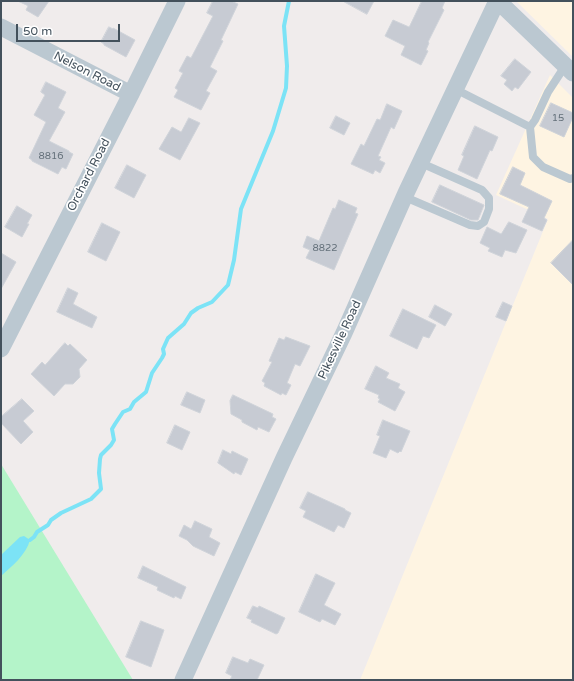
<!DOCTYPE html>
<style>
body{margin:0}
#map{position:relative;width:574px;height:681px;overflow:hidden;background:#f0ecec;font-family:"Varela Round",sans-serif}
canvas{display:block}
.frame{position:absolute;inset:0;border:2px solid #43515c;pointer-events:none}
.scale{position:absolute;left:16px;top:24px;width:104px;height:18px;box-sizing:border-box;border:2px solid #43515c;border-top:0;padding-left:5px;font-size:12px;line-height:14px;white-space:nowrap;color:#43515c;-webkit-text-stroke:3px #fff;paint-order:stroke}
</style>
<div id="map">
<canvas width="574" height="681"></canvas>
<div class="frame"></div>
<div class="scale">50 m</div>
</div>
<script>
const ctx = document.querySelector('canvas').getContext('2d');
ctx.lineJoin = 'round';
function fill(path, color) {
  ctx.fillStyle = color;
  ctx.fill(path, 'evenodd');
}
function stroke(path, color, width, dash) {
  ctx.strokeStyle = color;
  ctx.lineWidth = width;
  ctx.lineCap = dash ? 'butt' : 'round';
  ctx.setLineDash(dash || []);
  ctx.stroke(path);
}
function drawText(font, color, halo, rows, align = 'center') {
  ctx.font = font + ' "Varela Round",sans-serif';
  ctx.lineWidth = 3.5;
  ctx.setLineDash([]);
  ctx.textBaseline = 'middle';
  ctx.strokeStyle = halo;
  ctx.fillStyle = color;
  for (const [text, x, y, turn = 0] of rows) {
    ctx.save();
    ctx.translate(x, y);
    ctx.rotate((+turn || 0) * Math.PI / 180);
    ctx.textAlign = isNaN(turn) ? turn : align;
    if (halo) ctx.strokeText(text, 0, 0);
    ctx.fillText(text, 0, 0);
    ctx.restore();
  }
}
fill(new Path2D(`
 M516,1h57v56z
 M550,75l23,23v582h-213l188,-461 -52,-24z`), '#fef4e2');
fill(new Path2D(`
 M1,464l132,216h-132z`), '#b4f4c9');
fill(new Path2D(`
 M24,536l6,4c-4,15 -18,26 -29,36v-21l19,-18z`), '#7ce3f6');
stroke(new Path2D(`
 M30,540l4,-3 3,-5 11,-7 3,-5 10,-7 30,-14 10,-10 -2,-16 1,-14 1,-4 10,-10 3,-5 -2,-11 3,-5 8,-12 7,-3 4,-7 12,-10 6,-19 10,-15 2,-4 -1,-5 5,-11 16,-14 7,-11 7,-5 14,-6 16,-17 6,-25 7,-51 32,-78 13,-43 1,-22 -3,-40 5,-25`), '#7ce3f6', 4);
const building = new Path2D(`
 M18,1h31l-11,16 -12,-7 2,-4z
 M213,1h18l7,3 -17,36 2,1 -13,26 7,4 -11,20 4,2 -9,17 -27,-13 4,-7 -3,-2 8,-15 -4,-2 8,-15 4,2 22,-42 -6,-3z
 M343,1h31l-7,13z
 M422,1h23l-3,7 2,2 -16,32 1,1 -3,7 2,1 -7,14 -20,-10 4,-9 -20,-10 8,-16 16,7z
 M109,27l4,2v-1l22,12 -9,17 -22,-12v-1l-3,-2z
 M515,59l16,13 -13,17 -3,-2 -3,4 -8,-7 3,-4 -6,-4z
 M46,82l20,10 -8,16 7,4 -16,29 20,10v1l4,2 -7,15 -4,-2 -4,7 -26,-13v-1l-3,-2 17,-36 -12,-7 11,-20 -4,-3z
 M551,103l22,10v4l-9,20 -24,-11z
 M387,104l15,7 -8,18 -3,-2 -13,29 3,1 -2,3 6,3 -5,10 -5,-3 -2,4 -22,-10 10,-20 3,2 13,-27 3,1z
 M336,116l14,7 -6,12 -14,-7z
 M189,118l11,5 -20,37 -21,-11 13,-22 9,5z
 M475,126l23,11 -6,14 -2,-1 -13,29 -19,-9 6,-14 -2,-1z
 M127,165l19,10 -12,23 -19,-10z
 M513,167l12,6 -5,12 32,16 -8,17 3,2 -5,11 -20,-9 7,-15 -29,-13z
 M440,185l44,20 -6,15h-7l-39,-18z
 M339,200l18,8 -2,5 3,1 -24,56 -28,-12 4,-8 -7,-3 4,-11 12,5 14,-33 2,1z
 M17,206l15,9 -5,9h2l-7,13 -17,-10z
 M509,222l18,8 -11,23 -11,-3 -3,7 -14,-6 2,-3 -10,-5 7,-16 14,7z
 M102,223l18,9 -14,29 -18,-9z
 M573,240v45l-22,-22z
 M1,253l15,9 -15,27z
 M68,288l10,5 -5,11 24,13 -5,11 -35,-16z
 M503,302l9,4 -6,15 -10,-4z
 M435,305l17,9 -7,12 -16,-9z
 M403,309l33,16 -7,13 -6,-2 -6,13 -27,-13z
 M286,337l24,9 -10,20 -5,-2 -8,19 4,2 -5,10 -4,-2 -1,2 -17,-9 1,-3 -3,-2 10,-19 -3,-1 10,-23 5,2z
 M65,343l3,3 2,-2 17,16 -8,9 1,8 -7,7h-8l-11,12 -23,-22 11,-12 3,3z
 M376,366l13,7 -3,5 14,6 -2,4 7,4 -10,19 -17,-9 2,-3 -2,-1 1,-3 -14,-6z
 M187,392l18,8 -5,13 -19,-8z
 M233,395l40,19 -1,3 4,2 -7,13 -11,-5 -1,3 -15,-8v-2l-11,-6 -1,-13z
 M22,399l12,12 -11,10 10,11 -12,12 -20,-21v-6z
 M383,420l27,11 -9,21 -1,-1 -2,2 -8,-4 -4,9 -13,-5 7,-17 -3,-1z
 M175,425l15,7 -8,18 -15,-7z
 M223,450l8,4 1,-3 16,8 -7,16 -6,-3 -1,2 -16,-11z
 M308,492l37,17v1l6,3 -7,15 -6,-3 -4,7 -31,-15 3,-6 -6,-3z
 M195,521l17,8 -3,8 11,6 -6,13 -21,-10 -6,-6 -8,-4 5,-11 7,4z
 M143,566l43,21 -5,12 -6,-3 -1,2 -17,-8 1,-3 -20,-9z
 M316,574l19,9 -11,22 17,9 -6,11 -13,-6 -2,3 -21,-10z
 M253,606l5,2 1,-2 26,12 -7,15 -2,1 -25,-12 1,-2 -5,-2z
 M141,621l23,9 -13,37 -25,-10z
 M233,657l15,6 2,-4 14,6 -7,15h-27l2,-4 -6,-3z`);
fill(building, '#c7cbd3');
stroke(building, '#cfd3d9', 1);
stroke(new Path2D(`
 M455,89l75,38 5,-7 13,-28 17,-26
 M530,127l3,30 10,10 27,12 3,-1
 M405,197l65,28 8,1 6,-4 5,-13v-11l-7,-8 -61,-27`), '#bbc8d1', 8);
stroke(new Path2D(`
 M498,1l75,72
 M1,27l130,67
 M1,349l130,-255 46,-93
 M183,680l101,-222 60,-125 62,-140 91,-192`), '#bbc8d1', 17);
drawText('10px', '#64707a', null, [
 ["15",558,118],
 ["8816",51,156],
 ["8822",325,248]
]);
drawText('12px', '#43515c', '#fff', [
 ["Nelson Road",87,72,27],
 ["Orchard Road",89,175,-63],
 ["Pikesville Road",340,340,-65]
]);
</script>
